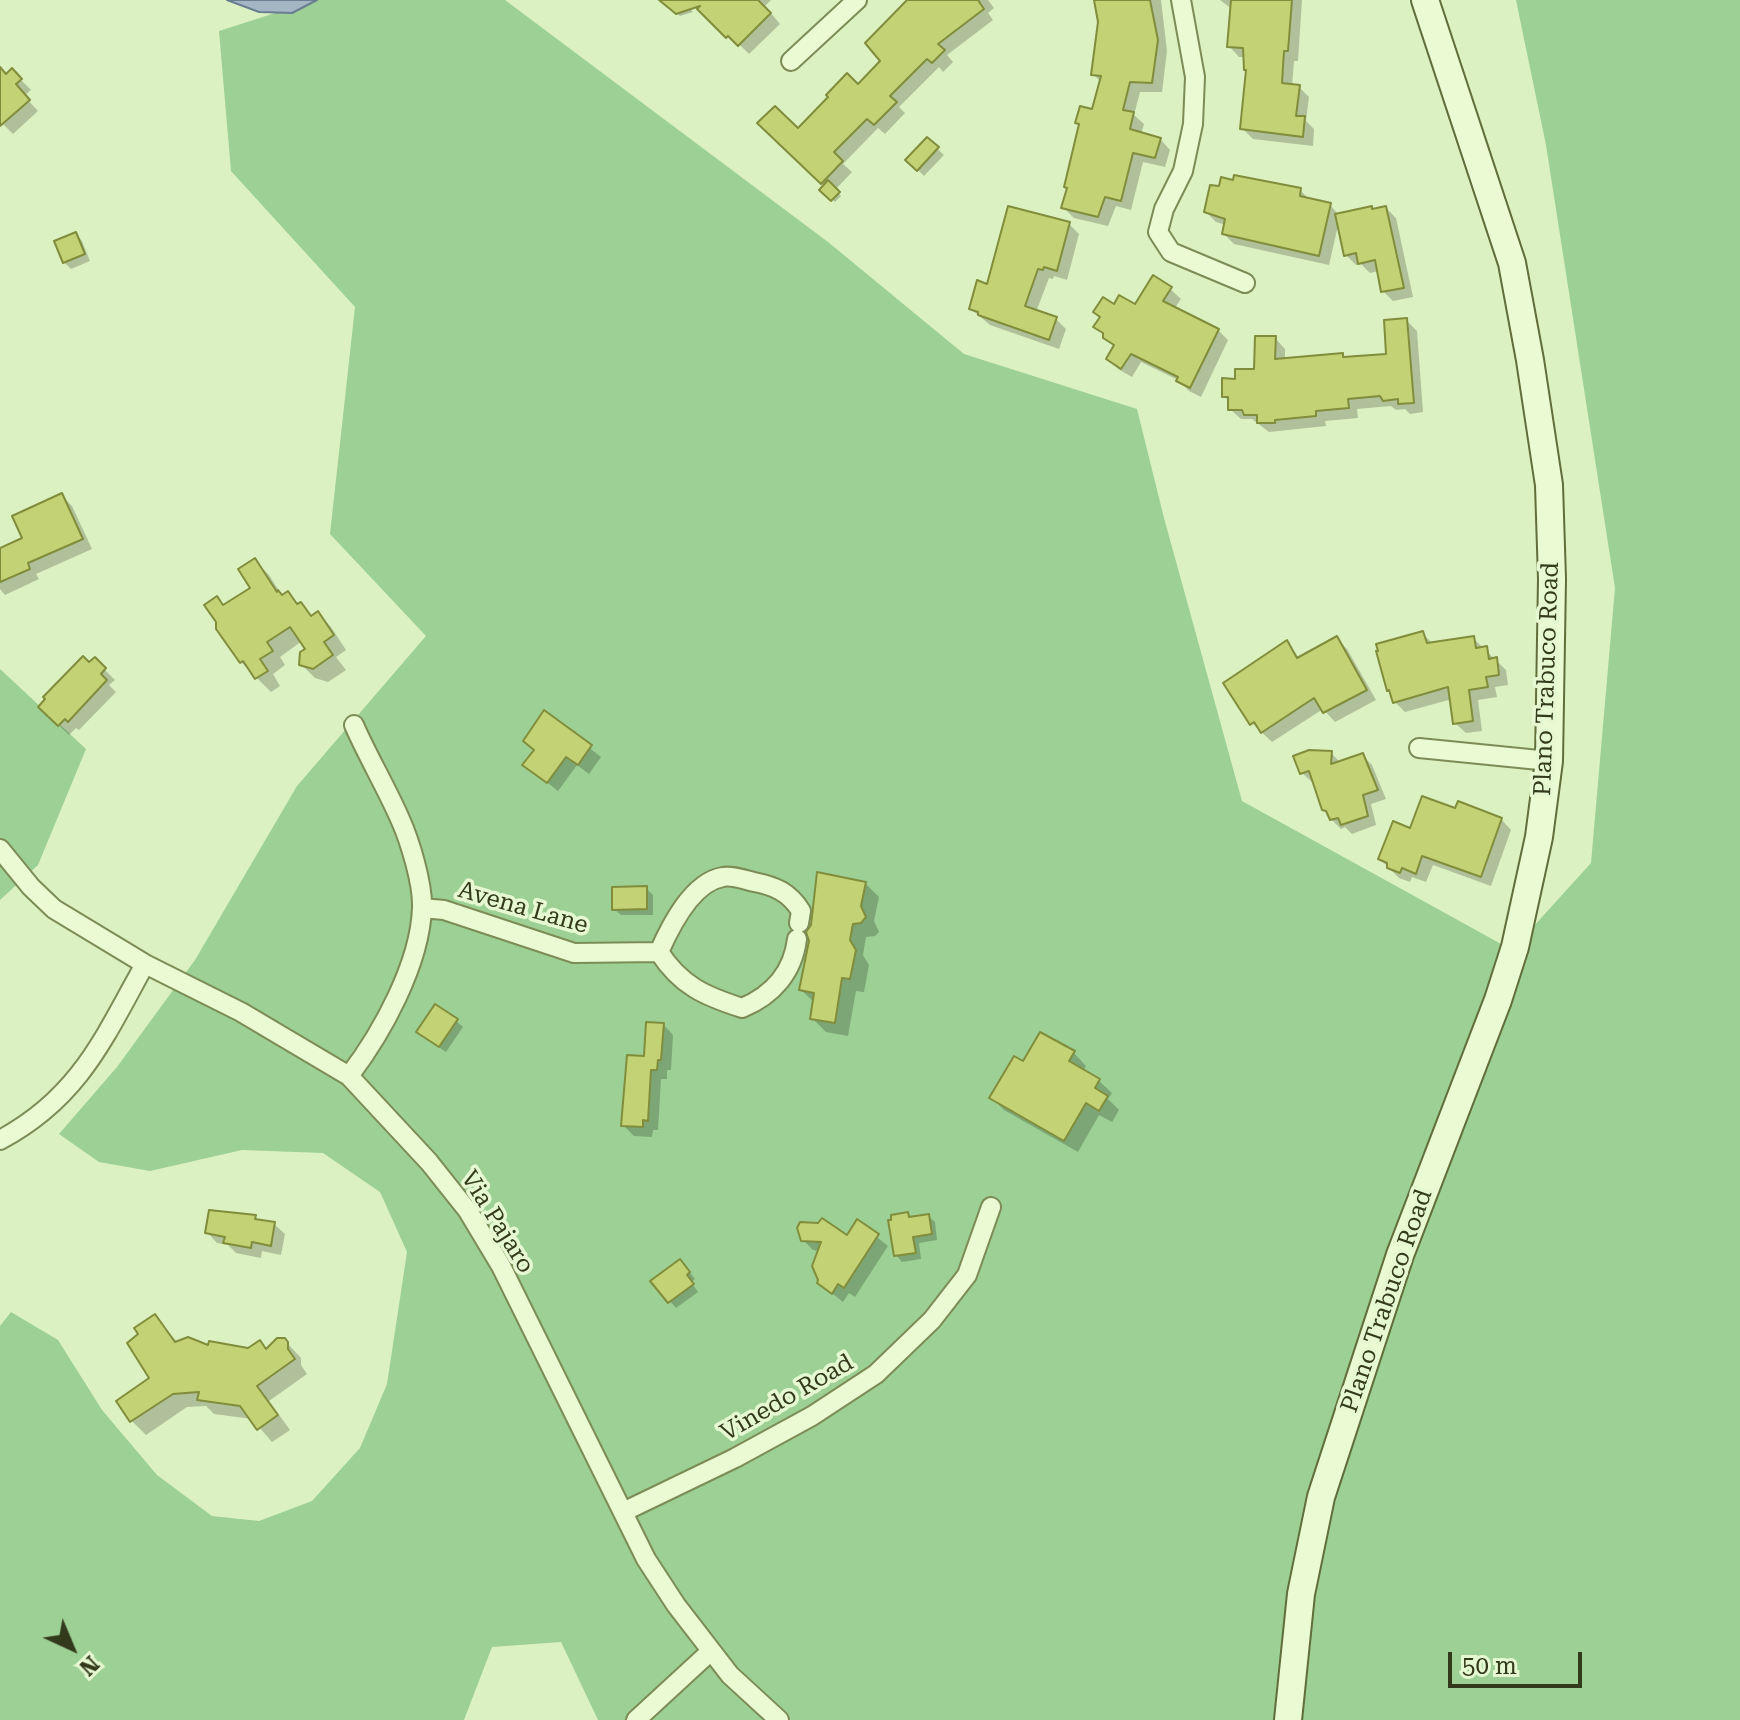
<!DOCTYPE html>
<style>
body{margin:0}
#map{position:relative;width:1740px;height:1720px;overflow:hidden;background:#dbf1c1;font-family:"Roboto Serif",serif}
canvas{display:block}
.north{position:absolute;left:32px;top:1608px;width:80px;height:80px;-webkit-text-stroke:6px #e6f8d1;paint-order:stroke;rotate:136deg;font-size:22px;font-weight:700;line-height:32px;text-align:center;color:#333a1c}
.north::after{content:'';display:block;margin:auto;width:28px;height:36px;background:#333a1c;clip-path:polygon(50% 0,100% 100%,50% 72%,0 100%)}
.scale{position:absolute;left:1448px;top:1652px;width:134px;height:36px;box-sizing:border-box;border:4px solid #333a1c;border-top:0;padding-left:10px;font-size:24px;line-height:28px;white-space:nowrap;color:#333a1c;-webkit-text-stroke:6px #e6f8d1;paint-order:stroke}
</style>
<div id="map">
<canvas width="1740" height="1720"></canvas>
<div class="north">N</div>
<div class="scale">50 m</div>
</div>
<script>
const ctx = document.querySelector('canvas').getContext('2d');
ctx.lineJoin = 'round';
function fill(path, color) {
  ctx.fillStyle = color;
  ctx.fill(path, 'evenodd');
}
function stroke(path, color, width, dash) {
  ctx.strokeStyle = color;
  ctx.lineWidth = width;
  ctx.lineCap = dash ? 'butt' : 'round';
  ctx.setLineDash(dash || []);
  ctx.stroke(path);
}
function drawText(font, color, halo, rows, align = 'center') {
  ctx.font = font + ' "Roboto Serif",serif';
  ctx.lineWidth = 7;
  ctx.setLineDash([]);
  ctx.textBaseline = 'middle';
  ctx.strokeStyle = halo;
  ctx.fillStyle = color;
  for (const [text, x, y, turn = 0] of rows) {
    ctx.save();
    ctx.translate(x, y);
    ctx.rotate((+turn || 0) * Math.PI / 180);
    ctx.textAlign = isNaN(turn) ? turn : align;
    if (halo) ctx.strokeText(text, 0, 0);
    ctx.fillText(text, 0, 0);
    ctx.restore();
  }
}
fill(new Path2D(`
 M316,0h189l323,242 136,112 173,55 27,109 78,283 270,149 79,-87 24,-275 -69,-443 -30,-145h224v1720h-1142l-37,-78 -69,5 -28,73h-464v-394l11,-14 47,28 44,70 55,65 55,41 47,5 53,-20 48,-53 27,-64 20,-132 -27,-60 -57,-39 -81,-3 -92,21 -51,-9 -40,-28 58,-67 78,-107 102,-174 129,-150 -96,-102 25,-227 -124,-136 -12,-140z
 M0,669l86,80 -48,116 -38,35z`), '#9cd094');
const water = new Path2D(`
 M227,0h90l-25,13 -33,-1z`);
fill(water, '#a4b5c3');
stroke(water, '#6a7e92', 2);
fill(new Path2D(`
 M672,0h9l12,12 -13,4 -10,-9z
 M708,0h63l-6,6 15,18 -31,30 -9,-9 -2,2 -39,-38z
 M909,0h79l6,8 -6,5 5,7 -46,35 6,7 -10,10 -4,-5 -40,40 6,6 -20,21 -7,-6 -35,36 9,8 -17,18 6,6 -6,6 -13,-12 3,-4 -65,-63 38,8 60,-44 25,-26z
 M1097,0h64l6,51 -5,41h-22l-6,23 10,9 -3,10 19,5 10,11 -5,17 -22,-5 -12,48 -15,-4 -8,20 -34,-8 -10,-10 37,-126 -8,-8 7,-52z
 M1220,0h82l-4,61h-4l-2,25 7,1 10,10 -3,24 8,8 -1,17 -60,-7 -11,-11 6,-57 -3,-14h-6l-10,-11 3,-37z
 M0,70l6,6 6,-5 19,19 -7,6 14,15 -25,23 -13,-13z
 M927,139l17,16 -20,21 -16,-16z
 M1300,190l10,10 20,5 9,10 47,-7 10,10 17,79 -20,4 -10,-10 -4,-20 -9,2 -9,-9 -5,1 -10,-10 -7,-34 -10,44 -95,-21 -10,-10 2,-9 -10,-3 -10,-10z
 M1069,224l10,10 -12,46 -13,-4 -1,3 -4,-1 -13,34 20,7 10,10 -7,20 -69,-24 -19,-16 17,-23z
 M76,234l6,7 8,20 -19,8 -7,-7z
 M1170,289l11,10 -7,10 44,21 10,10 -27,57 -12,-6 -11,-11 -37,-18 -9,15 -14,-8 -10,-10 7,-11 -19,-21 18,-20h22z
 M1406,320l11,11 6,81 -13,2 -5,-5 -9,1 -5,-4 -34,3 1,9 -33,3 1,5 -57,6 -17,-13h-11l-11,-10v-7l-6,-6 13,-15 19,-10 19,-33 10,11v11l57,-5 4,4 43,-3z
 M62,496l10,10 20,43 -56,25 3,5 -34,16 -5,-6v-39l25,-11z
 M255,561l14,14 14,22 4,-4 26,24 5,-4 13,14 15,23 -10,7 10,13 -18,12 -13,-4 -14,-14 7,-14 -6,-9 -22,16 5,8 -12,9 7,12 -9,6 -30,-30 -17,-56 29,-18z
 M1422,633l11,11 40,-6 33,32 2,15 -13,2 2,10 -19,3 4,31 -16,2 -11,-10 -3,-24 -47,13 -10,-10 -7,-12 -10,-37z
 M1337,639l10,10 29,51 -41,22 -12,-13 -51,33 -20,-19 35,-80 13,16z
 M95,660l20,20 -6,5 7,7 -37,38 -3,-2 -7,7 -29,-28z
 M545,713l56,44 -12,17 -12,-9 -19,26 -33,-26 10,-14z
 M1331,753l10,10 21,-8 10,10 14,34 -15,5 5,21 -24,9 -7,-7 -4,2 -10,-10 -17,-38 -2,1 -10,-9z
 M1457,810l44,9 10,11 -20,56 -58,-21 -7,17 -14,-5 -2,5 -11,-4 -19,-19 31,-29z
 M865,883l14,14 -5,24 5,11 -4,4 -9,1 -3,18 6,10 -5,27 -8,-1 -8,45 -22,-4 -14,-14 3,-15 -14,-13z
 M646,888l7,7v20h-32l-7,-6z
 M456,1021l7,6 -17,25 -21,-14z
 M663,1024l10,11 -2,35h-4v9h-6l-3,51h-5l-1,7 -18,-1 -11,-11 23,-67z
 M1074,1053l12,13 -3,6 16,9 13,12 -4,6 11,11 -7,12 -13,-7 -21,37 -74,-42 -12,-12 32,-34z
 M907,1214l5,4 16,-2 7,6 2,18 -18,3 2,16 -19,3 -6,-7z
 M255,1217l4,4 15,3 11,10 -4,21 -19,-4 -1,7 -25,-5 -8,-8 -11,-2 -10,-11z
 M858,1222l30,24 -33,51 -6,-4 -6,9 -24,-19v-32l-6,-1 -10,-10 16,-14 28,12z
 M686,1268l9,11 -4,3 7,10 -22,16 -6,-7z
 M155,1317l23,26 31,5 58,2 20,-7 14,15v7l6,9 -38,27 21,29 -18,12 -20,-23 -38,-5 -8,-8 -19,1 -41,28 -14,-14 -14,-20 34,-23z`), '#0003');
const building = new Path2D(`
 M659,0h99l13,13 -33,33 -10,-10 -2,2 -29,-29 3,-3 -24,8z
 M907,0h71l6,9 -46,35 7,6 -13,13 -5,-4 -37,37 7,6 -23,23 -7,-6 -33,33 9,9 -22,23 -64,-61 18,-17 23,22 30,-31 -2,-2 21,-22 11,11 22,-23 -15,-18z
 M1094,0h56l8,40 -6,43 -22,-1 -7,28 11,2 -4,17 31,9 -6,20 -22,-5 -12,48 -16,-4 -7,20 -37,-9 6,-20 -3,-1 15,-63 -4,-1 5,-17 12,3 9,-33 -10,-1 7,-53z
 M1231,0h61l-4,51h-4l-2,32 18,2 -4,31h9l-2,21 -63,-8 6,-59h-2l-1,-22 -16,-1z
 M0,67l6,7 6,-6 10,11 -6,5 14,16 -30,26z
 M927,137l12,10 -22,24 -12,-11z
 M1234,175l67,13 -1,8 31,7 -12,53 -97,-22 3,-15 -21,-7 6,-27 9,1 2,-9 12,3z
 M828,180l12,12 -9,9 -12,-11z
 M1008,206l62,16 -13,49 -13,-4 -1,3 -5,-1 -13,37 32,11 -8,23 -71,-25v-3l-9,-3 8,-29 10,4z
 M1372,206v3l14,-3 18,82 -23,4 -6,-32 -17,4 -2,-11 -12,3 -9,-42z
 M76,232l9,22 -22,9 -9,-22z
 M1153,275l19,12 -9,14 56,28 -29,59 -14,-7 2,-4 -47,-23 -10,15 -15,-10 8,-14 -11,-7v-5l-10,-6 7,-10 -7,-5 10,-15 11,7 5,-9 16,9z
 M1407,318l7,85 -16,1v-5l-15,2 -3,-5 -32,3 1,9 -33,3v5l-41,4v3h-18v-8h-13l-2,-5h-14v-13h-6v-19l13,1v-10h19l1,-33h21l-1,23 68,-6v4l43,-3 -2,-34z
 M62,493l21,46 -55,24 2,6 -30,13v-34l22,-10 -10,-22z
 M255,558l22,34 1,-2 4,5 6,-4 9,13 4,-2 10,14 7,-5 16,24 -10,7 9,13 -20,14 -14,-4 1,-13 5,-3 -15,-22 -23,15 6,9 -13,8 8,12 -13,8 -12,-18 -3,2 -24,-34v-7l-12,-17 13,-9 6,9 27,-17 -12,-19z
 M1423,631l4,12 47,-7 2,12 11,-2 2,13 8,-2 2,18 -13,2 2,10 -19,3 4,31 -20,3 -5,-37 -55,16 -4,-13 -2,1 -11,-40h2l-2,-7z
 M1337,636l30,54 -44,23 -9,-15 -53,35 -7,-11 -4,3 -27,-42 64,-43 10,18z
 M83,656l6,6 6,-5 11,11 -5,6 6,6 -39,42 -3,-3 -7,7 -20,-19 7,-8 -2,-2z
 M544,710l48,35 -14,20 -12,-8 -19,26 -25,-18 12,-15 -11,-9z
 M1309,750l23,1 -1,13 32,-11 15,37 -15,5 5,21 -27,9 -3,-7 -8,2 -4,-9 -4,-1 -13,-39 -9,3 -7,-18z
 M1422,796l33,12 3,-7 44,17 -21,59 -59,-21 -6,18 -14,-6 -2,5 -13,-5v-5l-9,-4 15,-38 17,7z
 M817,872l49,10 -5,24 5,11 -5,6 -8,1 -3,16 6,10 -6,29 -8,-1 -7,45 -25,-4 4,-26 -15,-3 10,-49 -3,-9 5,-7z
 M647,886v23l-35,1v-23z
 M435,1004l23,15 -19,28 -23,-15z
 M646,1022l18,1 -3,37h-3l-1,10h-6l-3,51 -5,-1v7l-22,-1 6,-71 17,1z
 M1040,1032l35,19 -6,10 31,18 -5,9 13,8 -9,15 -13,-8 -22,38 -75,-43 25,-42 9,5z
 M209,1210l47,5 -1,4 20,3 -4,24 -19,-4 -1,6 -28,-5 2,-6 -20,-4z
 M908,1212l1,5 20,-3 3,20 -19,3 3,16 -22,3 -6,-36h3v-5z
 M822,1218l25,17 10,-16 22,15 -35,54 -6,-4 -6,10 -15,-11 1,-3 -6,-14 9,-24 -20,-1 -4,-13 3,-6 18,1z
 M680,1259l10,13 -3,3 7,9 -26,19 -18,-22z
 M155,1314l20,28 13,-5 20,8 1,-4 39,7 12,-8 6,9 11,-11h8l3,4v7l7,10 -38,27 21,29 -21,15 -17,-24 -43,-6 2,-8 -26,2 -43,28 -14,-21 33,-23 -22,-35 11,-9 -4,-6z`);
fill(building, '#c3d274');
stroke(building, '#818d3b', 2);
const street = new Path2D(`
 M1181,0l14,77 -2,47 -10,47 -19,38 -6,23 13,20 74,31
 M791,61l66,-61
 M1419,748l130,13
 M0,849l31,38 23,22 91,55 96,48 108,64 80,86 39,49 33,55 145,293 30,46 54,70 49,45
 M422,908l22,2 130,43 85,-1
 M797,939c-4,33 -24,56 -55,69 -37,-12 -61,-22 -83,-56 11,-25 33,-70 64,-75 9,-2 22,3 31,5 21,4 35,10 47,29l-2,12
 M349,1076c33,-43 71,-112 73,-168 1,-24 -12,-67 -22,-89 -14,-32 -32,-62 -46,-94
 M0,1140c79,-42 104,-102 145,-176
 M623,1512l112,-54 77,-42 64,-42 56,-54 35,-45 24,-68
 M636,1720l75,-69`);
const secondary = new Path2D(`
 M1288,1720l13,-126 20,-97 79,-242 98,-255 17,-53 24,-110 10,-76 3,-182 -3,-94 -19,-125 -18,-97 -87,-263`);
stroke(street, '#7d8c57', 22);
stroke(secondary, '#616d3a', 30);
stroke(street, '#eafbd4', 18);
stroke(secondary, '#eafbd4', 26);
drawText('24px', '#333a1c', '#e6f8d1', [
 ["Plano Trabuco Road",1547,679,-88],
 ["Avena Lane",523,908,16],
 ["Via Pajaro",497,1222,58],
 ["Plano Trabuco Road",1387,1301,-71],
 ["Vinedo Road",787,1398,-30]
]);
</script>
